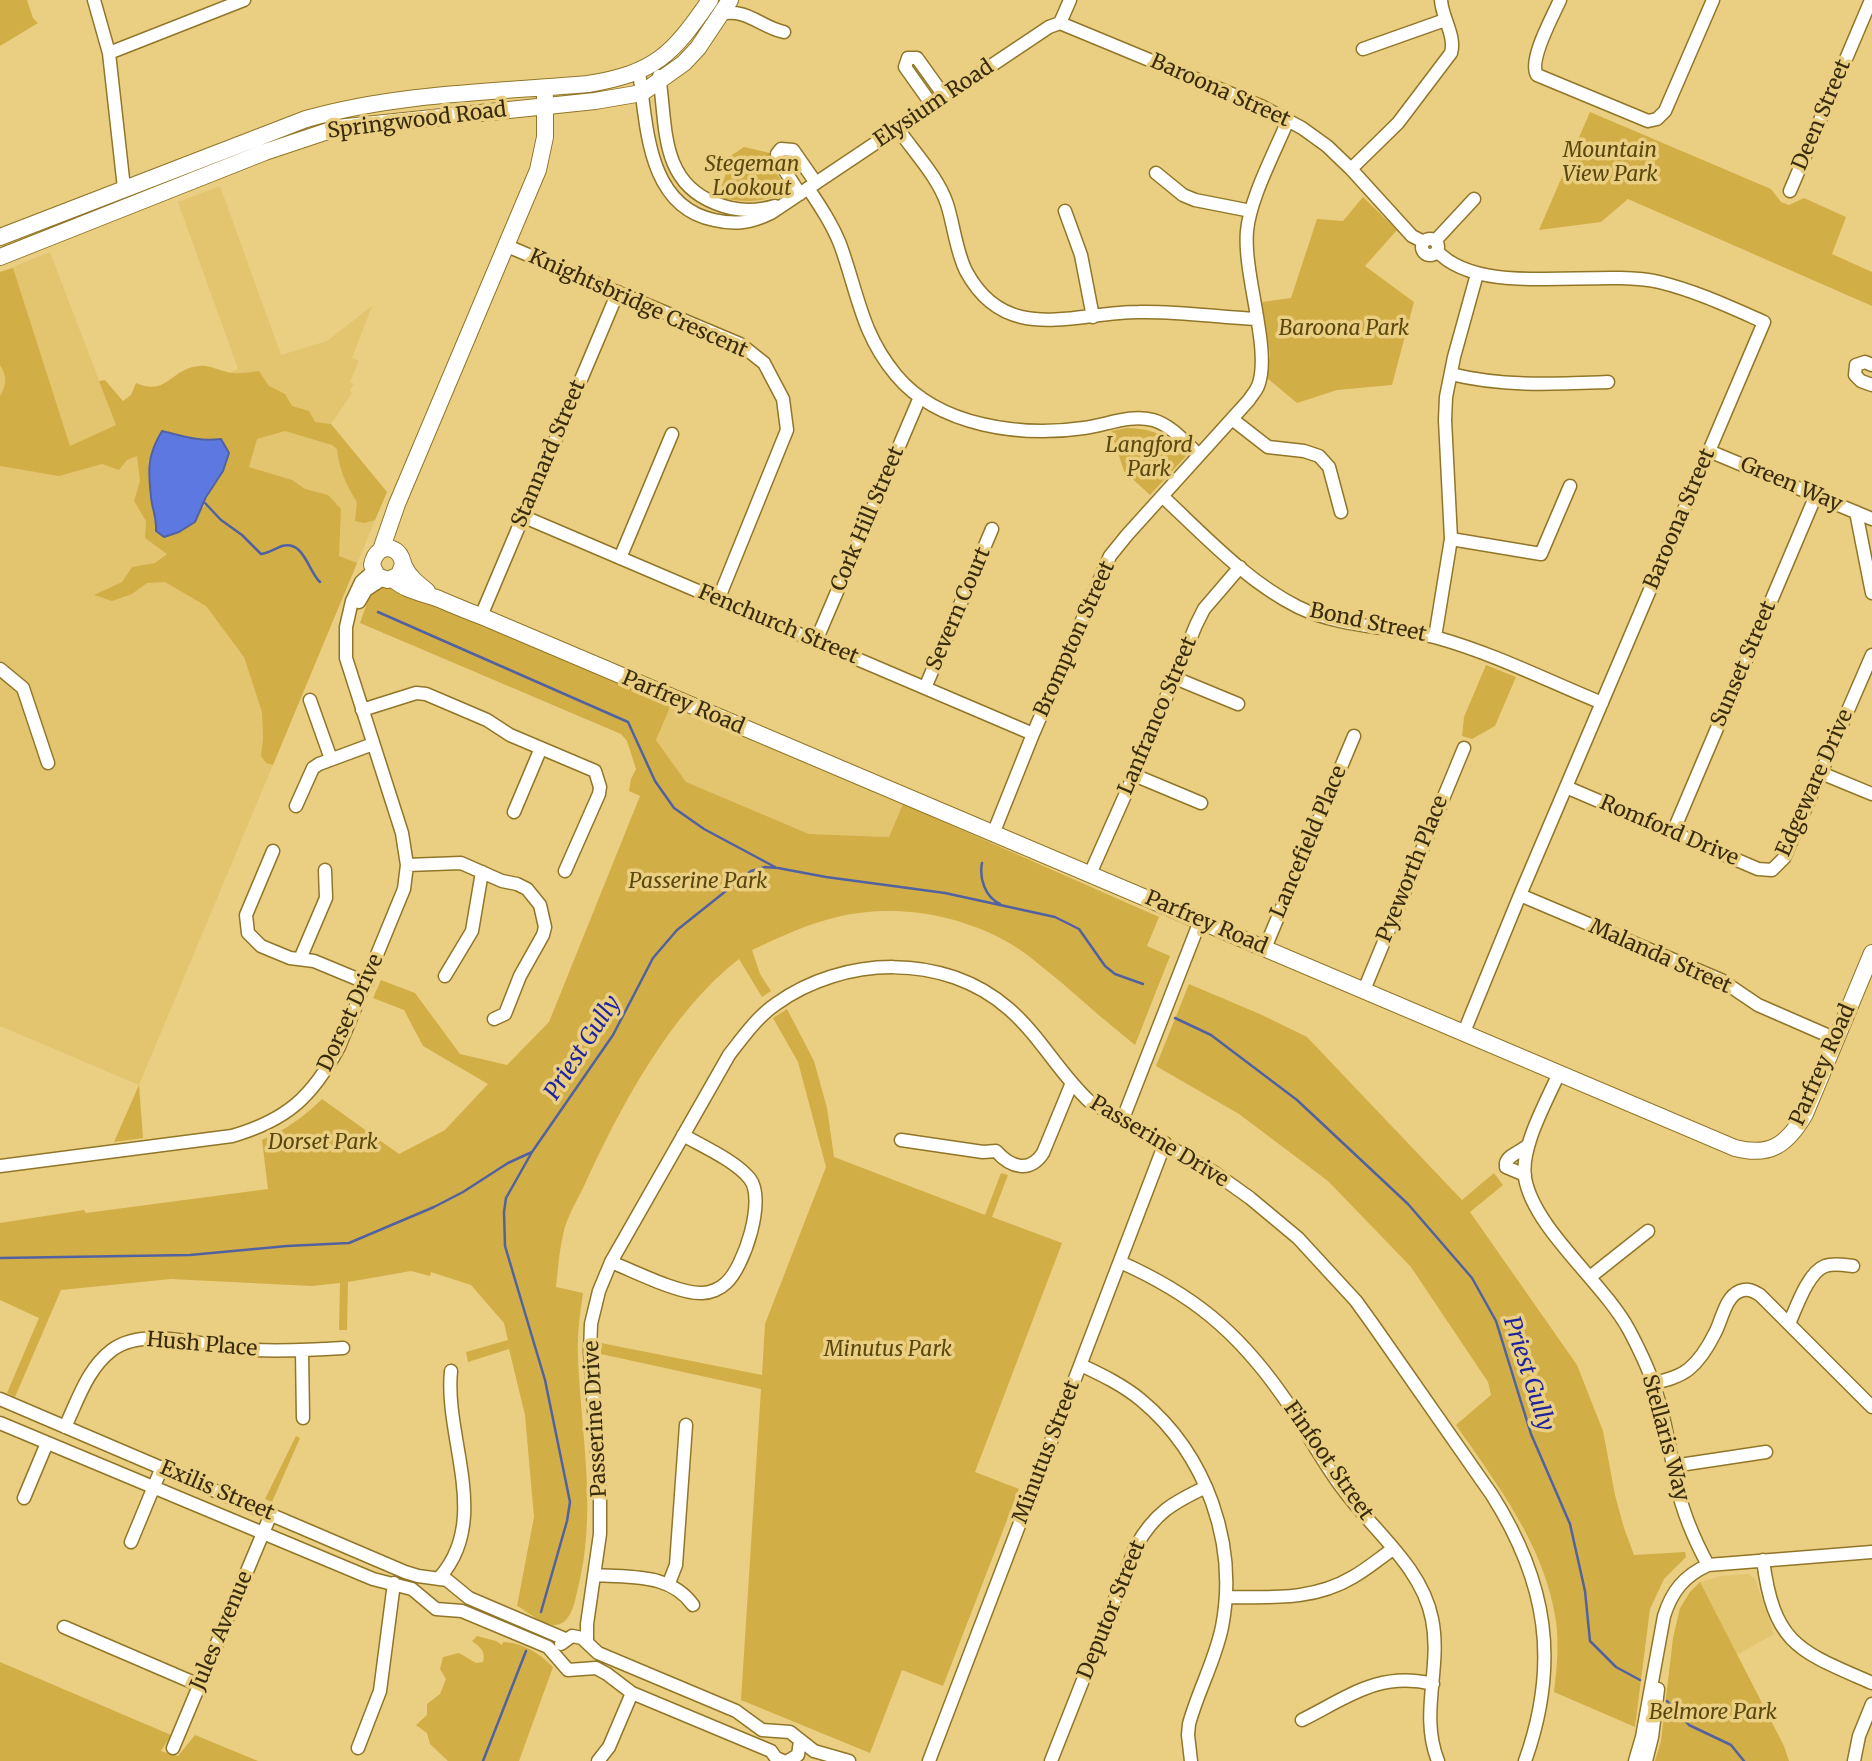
<!DOCTYPE html>
<style>
body{margin:0}
canvas{display:block;background:#eace82}
</style>
<canvas width="1872" height="1761"></canvas>
<script>
const ctx = document.querySelector('canvas').getContext('2d');
ctx.lineJoin = 'round';
function fill(path, color) {
  ctx.fillStyle = color;
  ctx.fill(path, 'evenodd');
}
function stroke(path, color, width, dash) {
  ctx.strokeStyle = color;
  ctx.lineWidth = width;
  ctx.lineCap = dash ? 'butt' : 'round';
  ctx.setLineDash(dash || []);
  ctx.stroke(path);
}
function drawText(font, color, halo, rows, align = 'center') {
  ctx.font = font + ' Merriweather,serif';
  ctx.lineWidth = 7;
  ctx.setLineDash([]);
  ctx.textBaseline = 'middle';
  ctx.strokeStyle = halo;
  ctx.fillStyle = color;
  for (const [text, x, y, turn = 0] of rows) {
    ctx.save();
    ctx.translate(x, y);
    ctx.rotate((+turn || 0) * Math.PI / 180);
    ctx.textAlign = isNaN(turn) ? turn : align;
    if (halo) ctx.strokeText(text, 0, 0);
    ctx.fillText(text, 0, 0);
    ctx.restore();
  }
}
fill(new Path2D(`
 M220,186l61,169 46,-14 45,-35 -20,52 7,3 -9,21 4,2 -4,6 2,3 -21,31 56,68 -248,593 -139,-59v-754l50,-20 66,173 122,-56 -60,-167z
 M671,705l232,99 -14,33 -80,-3 -124,-52 -29,-42z
 M1748,1574l7,5 19,55 -37,21 -37,-73 21,-6z`), '#e3c570');
fill(new Path2D(`
 M0,0h27l6,18 5,5 -38,23z
 M1590,112l181,77 10,13 8,3 15,-7 42,19 -14,37 40,18v34l-244,-107 -27,23 -62,8z
 M744,147l26,6 4,16 10,16 -7,11c-21,7 -38,6 -59,1l14,-42z
 M1363,197l34,33 -32,36 49,36 -22,83 -55,5 -40,13 -30,-25 3,-23 -8,-53 29,-4 26,-79 26,2z
 M13,268l57,178 46,-21 -17,-44 6,-1 18,21 8,-6 5,-12c32,14 34,-15 64,-17 9,-1 18,4 27,6 9,3 22,0 32,-1l10,15 16,8 7,12 17,5 6,11 16,2 56,68 -12,28 -11,3 -9,-2 2,-19c-11,-17 -18,-33 -20,-53l-5,-4 -47,-14 -28,8 -8,28 43,13 13,9 23,6 13,14 -2,47 18,7 -84,202 -7,-2 -5,-7 2,-18 -1,-26 -18,-55 -38,-51 -41,-24 -18,1 -15,11 -20,7 -18,-6 28,-13 10,-15 23,-4 12,-9 -22,-16 1,-17 -12,-20 6,-20 -3,-25 -10,4 -8,10 -17,-6 -43,12 -59,-10v-70c7,-12 7,-20 0,-31v-93zM175,434c16,6 29,7 46,5l8,14c-6,20 -20,35 -25,54l-48,23c1,-12 -5,-22 -5,-34 -1,-12 -1,-23 -3,-35z
 M1127,428c31,1 37,8 59,28l-36,39 -26,-24 -13,-40z
 M385,584l286,121 -15,35 30,42 123,52 80,3 14,-33 256,113 -12,29 23,10 -35,89c-25,-20 -49,-41 -73,-62 -19,-15 -38,-33 -60,-44 -50,-26 -110,-35 -165,-22 -30,7 -57,20 -85,33l8,24 11,17 -9,6 -23,-38c-68,52 -120,150 -155,227 -7,15 -18,32 -21,49 -4,17 -5,35 -7,52l27,6c-3,21 -6,42 -5,64 3,79 20,157 -1,235 -2,10 -6,28 -17,32 -14,5 -31,-12 -43,-18l17,-89 -9,-102 -16,-66 -41,13 -2,-10 42,-12 -4,-17 -33,-38 -40,-13 -1,4 -19,-5 -63,11 -1,48h-8l1,-47 -28,3 -141,-7 -110,11 -46,107 -8,-4 32,-75 -39,-18v-77l84,-13 2,3 182,-24 -6,-49c23,-10 42,-23 60,-41l77,55 46,-24 43,-46 -65,-38 -19,-36 -31,-12 8,-18 34,13 45,61 47,11 42,-43 91,-226 -11,-5 2,-12 5,-10 -9,-28 -6,-7 -261,-111 12,-34z
 M1486,665l30,12 -21,49 -23,13 -10,-3 2,-19z
 M1189,984l73,31 45,22 155,163 32,-27 9,12 -33,27 107,153 26,66 12,64 9,33 10,27 51,-3 1,5 -22,22 -14,30 -15,118 -81,-35c3,-23 5,-48 2,-71 -11,-75 -58,-135 -100,-196l35,-30 -3,-13 -77,-115 -83,-86 -89,-67 -83,-48z
 M787,1009l27,52 13,47 7,49 151,58 16,-42 7,2 -16,42 70,26 -87,229 44,17 -76,197 -41,-16 -32,83 -129,-53 20,-311 -160,-35v-11l161,32 3,-51 61,-157 -28,-105 -25,-44z
 M139,1085l4,53 -29,4z
 M296,1436l4,2 -28,64 -7,-3z
 M1700,1582l84,164 5,15h-134l6,-20 12,-103 7,-30 10,-16z
 M477,1636l19,5 6,4 1,-3c21,1 36,11 50,25l-34,94h-71l-18,-17 -3,-11 -11,-8 11,-10v-11l13,-10 6,-15 -6,-10 3,-12 16,-4 17,10 7,-1c3,-11 -3,-15 -11,-21z
 M0,1662l171,73 -10,16 17,5 17,-21 63,26h-258z`), '#d2ae46');
const water = new Path2D(`
 M162,431c21,5 37,11 59,8l8,14 -6,18 -17,26 -11,25 -16,10 -15,5 -8,-6c1,-13 -4,-22 -5,-34 -3,-28 -4,-41 11,-66z`);
fill(water, '#5d79e1');
stroke(water, '#5262a1', 2);
stroke(new Path2D(`
 M205,503l16,17 21,15 19,19c8,-1 13,-5 21,-8 22,-6 26,25 38,36
 M378,612l250,110 27,59 19,27 30,21 71,38
 M982,863c-3,15 3,34 18,41
 M1175,1018l36,17 86,65 111,104 64,74 24,43 35,113 39,90 15,67 5,50 26,26 24,13
 M0,1258l190,-3 97,-9 62,-3 85,-36 29,-15 45,-29 24,-11
 M541,1612l26,-91 3,-19 -25,-122 -40,-134 -1,-34 2,-14 26,-46 81,-117 40,-77 24,-28 74,-59 14,-4 13,1 48,9 119,16 110,24 24,12 26,37 10,8 28,10
 M1667,1701l22,24 42,20 13,16
 M483,1761l43,-110`), '#5262a1', 2.5);
const minor = new Path2D(`
 M94,0l15,53 15,135
 M1560,0c-7,16 -32,60 -23,75l111,46 9,-2 8,-8 48,-111
 M720,14c28,-6 40,13 64,18
 M1060,23l203,84 39,21 25,18 24,23 61,67 12,6
 M1363,49l82,-29
 M109,53l135,-53
 M639,72c8,54 8,134 75,148 21,5 37,3 57,-7l278,-186 11,-4 10,-23
 M659,76c8,49 0,105 56,127 19,8 40,9 60,3
 M932,105l-27,-38 3,-9h9l28,39
 M898,129c16,23 40,48 49,75 7,22 9,47 19,67 40,75 108,41 173,41 39,-1 78,5 117,7
 M1351,169l47,-46 53,-70c5,-17 -9,-35 -10,-53
 M1156,173l27,22 12,5 56,11
 M808,188c12,18 24,36 32,56 18,49 21,89 56,131 43,52 126,62 188,53 23,-3 46,-14 69,-8 18,5 32,22 46,35
 M1790,191l81,-191
 M800,194l-22,-34 -1,-6 4,-5 12,1 23,33
 M1065,211l16,44 12,62
 M1422 247a8 8 0 1 1 16 0a8 8 0 1 1-16 0Z
 M1435,241l39,-42
 M507,246l233,98 24,19 19,36 4,31 -69,170
 M1437,251c44,48 160,17 222,31 37,9 71,25 105,40l-244,573 -56,137
 M1872,365l-7,-3 -9,3 -1,10 6,6 11,4
 M1451,374c52,13 104,10 157,8
 M1232,419l36,28 36,4 15,5 10,11 12,45
 M1709,451l163,68
 M1162,496c42,39 84,85 136,111 43,21 94,19 140,31 57,16 110,43 164,65
 M1856,512l16,81
 M522,516l511,218
 M1451,539l90,15 29,-68
 M620,558l52,-124
 M359,602l7,-12 17,-11
 M481,616l137,-324
 M1435,637l16,-98 -6,-119 1,-23 8,-40 23,-83
 M816,641l104,-244
 M0,669l23,19 25,75
 M1175,678l63,26
 M925,688l67,-159
 M310,700l21,59
 M362,710l54,-17 10,1 61,26 23,15 85,36 5,16 -1,7 -34,77
 M1821,773l51,21
 M1134,775l67,28
 M1566,787l192,82 14,1 12,-12 88,-203
 M296,806l17,-38 6,-4 54,-20
 M514,812l27,-64
 M1673,832l143,-337
 M993,834l40,-100 77,-178 17,-21 122,-135c3,-5 7,-9 9,-14 14,-35 -15,-111 -11,-155 3,-33 28,-79 41,-111
 M273,851l-27,64 2,18 13,13 29,12 24,3 53,22
 M407,865l54,-2 41,18 15,3 10,5 13,16 5,22 -2,8 -23,41 -15,38 -11,5
 M1090,874l44,-99 62,-150 8,-16 36,-42
 M1520,895l201,85 37,25 78,34
 M1265,948l89,-212
 M300,959l26,-61 -1,-28
 M445,976l27,-45 10,-59
 M1364,990l100,-242
 M1559,1073c-12,28 -39,74 -34,105 9,51 78,104 104,152 9,17 18,35 24,53 12,33 17,69 24,103 6,27 18,55 31,79
 M1122,1121l78,-200
 M901,1140l82,12 13,-1c15,17 34,22 47,2l28,-68
 M0,1166l232,-30c55,-16 80,-39 107,-89l65,-158 3,-24 -5,-32 -56,-175v-31l6,-26 9,-19 12,-11
 M1525,1175l-19,-8v-4c3,-9 15,-11 22,-18
 M611,1262c23,9 68,32 91,31 8,0 18,-4 24,-10 18,-16 40,-83 24,-104 -14,-18 -48,-33 -67,-44
 M1120,1262c72,32 117,69 162,133 23,32 40,68 64,98 30,40 76,75 86,126 10,49 -13,94 6,142
 M1590,1277l58,-46
 M1789,1324c7,-16 19,-52 36,-58 9,-3 19,-1 28,0
 M302,1351l1,67
 M1081,1365c21,10 42,20 60,35 66,55 97,144 81,227 -7,34 -24,64 -33,97l-1,11 3,26
 M1654,1383c12,-3 25,-6 35,-14 11,-9 20,-24 26,-36 7,-13 10,-36 25,-42 8,-3 13,0 20,4l112,112
 M0,1399l405,173 13,4 29,4 22,18 96,41
 M0,1423l373,156 39,10 24,20 26,2 86,36 20,23 28,-2 11,6 25,19 139,58 5,7 7,3
 M65,1427c13,-27 22,-58 47,-77 35,-26 99,-1 140,0 31,1 61,0 91,-2
 M1673,1466l93,-14
 M24,1498l23,-55
 M131,1542l31,-75
 M1763,1560c11,85 36,91 109,123
 M596,1575c36,3 74,-2 97,30
 M439,1578c53,-58 5,-140 12,-207
 M669,1583l7,-18 10,-140
 M1226,1597c44,0 87,4 127,-20 14,-8 27,-19 40,-28
 M64,1627l135,58
 M587,1641v-17l13,-90v-38l-10,-144 1,-28 8,-33 12,-29 118,-207c14,-18 28,-38 47,-51 67,-48 168,-52 233,5 31,27 50,64 80,92l126,72 35,25 48,40 58,63 18,25 118,169c55,87 68,168 33,266
 M561,1644l11,-8 10,2 16,15 138,58 26,19 28,2 24,19 35,10
 M1302,1720c46,-23 77,-49 131,-36
 M173,1748l98,-234
 M358,1748l22,-57 14,-108
 M598,1761l11,-14 23,-54
 M788,1761l10,-6 2,-14
 M929,1761l236,-618
 M1051,1761l85,-215c19,-33 36,-43 70,-59
 M1635,1761l7,-24 22,-121c8,-25 20,-40 44,-51l164,-13
 M1646,1761l6,-24 6,-48
 M1854,1761l5,-25 13,-32`);
const major = new Path2D(`
 M0,237l306,-118c91,-26 188,-27 282,-35 67,-11 84,-29 122,-84
 M0,257l265,-105 72,-24 258,-27 47,-8 42,-30 14,-15 32,-48
 M381,550l16,-46 141,-334 7,-33v-40
 M403,564l-4,11 -11,5 -11,-4 -5,-11c2,-12 12,-22 24,-14 6,4 6,10 8,15 5,11 14,18 23,25
 M393,579c13,12 30,14 46,20 14,6 28,12 42,17l1254,532c35,9 52,-3 70,-34l67,-161`);
stroke(minor, '#917628', 15);
stroke(major, '#917628', 18);
stroke(minor, '#fff', 12);
stroke(major, '#fff', 16);
drawText('21px', '#382c0c', '#eace82', [
 ["Baroona Street",1220,91,24],
 ["Elysium Road",934,104,-34],
 ["Deen Street",1822,115,-67],
 ["Springwood Road",417,121,-7],
 ["Knightsbridge Crescent",638,304,24],
 ["Stannard Street",549,454,-67],
 ["Green Way",1791,485,23],
 ["Cork Hill Street",868,519,-67],
 ["Baroona Street",1680,519,-67],
 ["Severn Court",959,609,-67],
 ["Bond Street",1368,623,12],
 ["Fenchurch Street",778,625,23],
 ["Brompton Street",1075,639,-66],
 ["Sunset Street",1744,664,-67],
 ["Parfrey Road",683,703,23],
 ["Lanfranco Street",1158,716,-67],
 ["Edgeware Drive",1815,783,-66],
 ["Romford Drive",1669,831,23],
 ["Lancefield Place",1309,842,-67],
 ["Pyeworth Place",1413,869,-68],
 ["Parfrey Road",1206,923,23],
 ["Malanda Street",1660,957,24],
 ["Dorset Drive",351,1013,-65],
 ["Parfrey Road",1823,1065,-66],
 ["Passerine Drive",1159,1142,31],
 ["Hush Place",202,1345,5],
 ["Passerine Drive",596,1419,-93],
 ["Stellaris Way",1665,1438,75],
 ["Minutus Street",1047,1452,-69],
 ["Finfoot Street",1328,1461,55],
 ["Exilis Street",217,1491,23],
 ["Deputor Street",1112,1610,-68],
 ["Jules Avenue",222,1631,-67]
]);
drawText('italic 21px', '#5b480f', '#eace82', [
 ["Mountain",1610,151],
 ["View Park",1610,175],
 ["Stegeman",752,165],
 ["Lookout",752,189],
 ["Baroona Park",1344,329],
 ["Langford",1149,446],
 ["Park",1149,470],
 ["Passerine Park",698,882],
 ["Dorset Park",323,1143],
 ["Minutus Park",888,1350],
 ["Belmore Park",1713,1713]
]);
drawText('italic 23px', '#1e249f', '#eace82', [
 ["Priest Gully",583,1048,-57],
 ["Priest Gully",1528,1374,72]
]);
</script>
